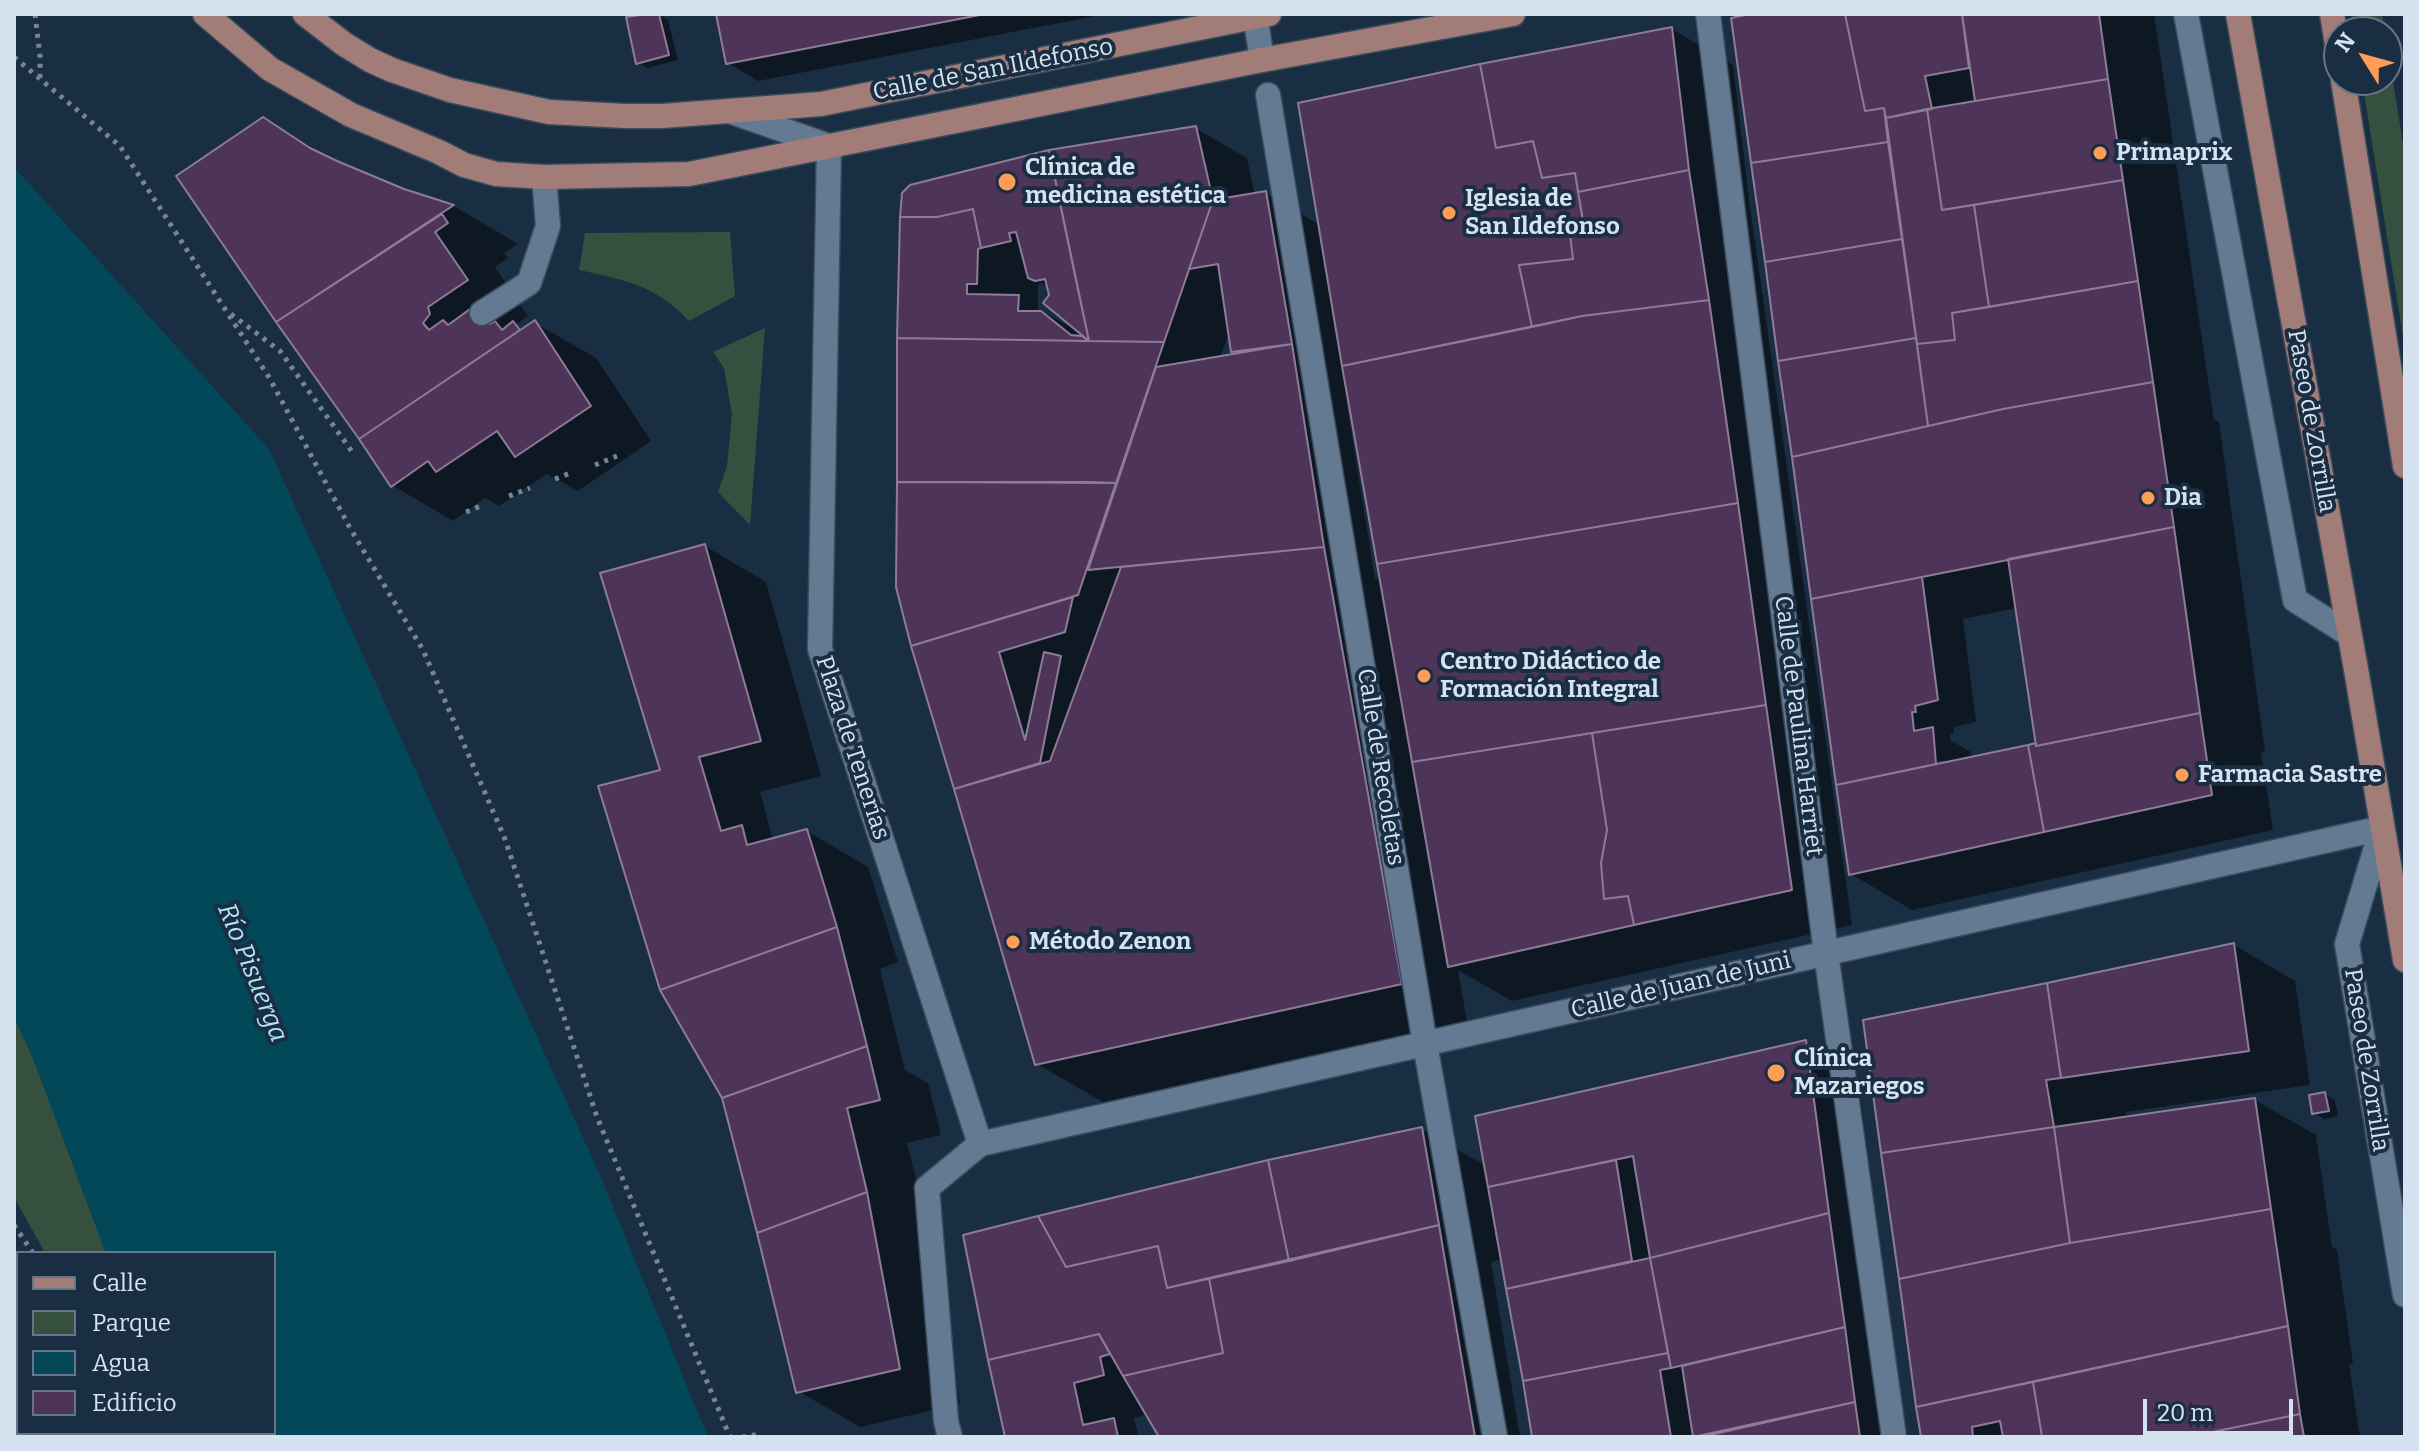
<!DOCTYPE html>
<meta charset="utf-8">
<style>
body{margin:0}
#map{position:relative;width:2419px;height:1451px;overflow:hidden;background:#1a2e43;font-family:Bitter,serif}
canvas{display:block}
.frame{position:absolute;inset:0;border:16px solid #d5e2ef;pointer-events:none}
.legend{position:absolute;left:16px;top:1251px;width:260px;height:184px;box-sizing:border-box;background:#1a2e43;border:2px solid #657688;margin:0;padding:10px 14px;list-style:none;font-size:24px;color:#d5e2ef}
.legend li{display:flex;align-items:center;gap:16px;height:40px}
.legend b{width:40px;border:2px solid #657688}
.north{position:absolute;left:2323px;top:16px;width:80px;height:80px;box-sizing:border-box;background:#1a2e43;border:2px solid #657688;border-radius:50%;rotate:307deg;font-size:22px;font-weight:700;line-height:32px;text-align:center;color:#d5e2ef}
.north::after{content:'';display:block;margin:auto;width:28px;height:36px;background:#fe9c58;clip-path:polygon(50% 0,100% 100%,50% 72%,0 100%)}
.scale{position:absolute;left:2143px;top:1399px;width:150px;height:36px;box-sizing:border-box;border:4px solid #d5e2ef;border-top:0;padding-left:10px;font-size:24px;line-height:28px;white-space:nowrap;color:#d5e2ef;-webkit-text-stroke:6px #1a2e43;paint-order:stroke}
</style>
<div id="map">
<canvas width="2419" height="1451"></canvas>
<div class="frame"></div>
<ul class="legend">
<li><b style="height:10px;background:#a27d78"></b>Calle</li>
<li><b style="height:22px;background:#36503f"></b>Parque</li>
<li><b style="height:22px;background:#034859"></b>Agua</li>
<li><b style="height:22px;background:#4d3458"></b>Edificio</li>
</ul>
<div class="north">N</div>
<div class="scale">20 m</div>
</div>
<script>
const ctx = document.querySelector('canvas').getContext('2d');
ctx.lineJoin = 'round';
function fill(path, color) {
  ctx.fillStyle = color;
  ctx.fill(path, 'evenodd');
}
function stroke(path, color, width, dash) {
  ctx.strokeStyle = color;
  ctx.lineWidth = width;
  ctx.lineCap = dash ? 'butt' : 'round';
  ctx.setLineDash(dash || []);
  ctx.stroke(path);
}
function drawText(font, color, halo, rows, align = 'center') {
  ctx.font = font + ' Bitter,serif';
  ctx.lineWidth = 8;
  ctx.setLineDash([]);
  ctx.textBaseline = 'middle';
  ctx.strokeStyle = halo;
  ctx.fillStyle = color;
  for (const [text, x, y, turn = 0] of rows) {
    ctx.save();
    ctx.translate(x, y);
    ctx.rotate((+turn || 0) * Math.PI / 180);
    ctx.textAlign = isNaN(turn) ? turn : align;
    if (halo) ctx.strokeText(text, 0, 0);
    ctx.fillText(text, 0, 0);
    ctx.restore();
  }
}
fill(new Path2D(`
 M2351,14h31l3,18h-31z
 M2387,44l18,112v193l-43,-269h25z
 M730,232l5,64 -46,25c-33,-36 -65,-41 -110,-51l6,-37z
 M765,328l-15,197 -32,-33 9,-26 5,-52 -8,-46 -11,-16z
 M14,1017l19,41 73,195h-61l-31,-56z
 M14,1250l4,6v177h68l2,4h-74z`), '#36503f');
fill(new Path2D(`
 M14,167l255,282 330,724 109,264h-533l-1,-4h100v-180h-168l-73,-195 -19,-41z`), '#034859');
fill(new Path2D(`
 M658,14l10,6 10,40 -30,8 -10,-5z
 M718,14h388l-348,67 -30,-18z
 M1760,14h394l60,406 5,2 46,329 -4,1 12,78 -361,80 -61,-36 -98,-712zM1881,135l10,6v5l-12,-8zM2017,608l21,136 -66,15 -1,-7 -21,-12v-7h4v-6l22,-5 -13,-103zM1945,760l1,4 -83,18 -1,-4z
 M1672,29l61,36 17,142 102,718 -340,76 -54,-31 9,52 -364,80 -66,-38 -139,-478 4,-368 147,-66 146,-24 52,30 8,37 10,-2 55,32zM1041,283l8,5 26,39 -1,2 -36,-20v-25zM1230,330l3,21 6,4 -19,3zM1350,398l32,184 -7,-4 -29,-179z
 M264,119l77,46 63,25 50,16 64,38 -14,9 4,5 -13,9 33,49 -13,9 9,5 11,-7 61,35 55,83 -73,50 -31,-17 -48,32 -14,-8 -32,23 -61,-36 -213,-309z
 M705,546l61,36 55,194 -61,16 13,48 34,-9 61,36 30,95 -18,7 25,101 23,13 13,52 -34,8 21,85 32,176 -100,23 -62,-36 -135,-619z
 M2234,945l61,36 15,104 -184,27 1,7 128,-19 61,35 16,112 5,3 16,114 -4,1 11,72h-438l-57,-416z
 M1806,1042l51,30 38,284 -11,3 10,67 12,7 1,4h-373l-32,-178 -11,3 29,175h-359l-13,-23 -14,4 4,16 4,3h-135l-17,-78 431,-230 65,37z
 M2325,1094l10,6 3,16 -14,3 -10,-6z`), '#0007');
const building = new Path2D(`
 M647,14h12l10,41 -33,9 -10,-47z
 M716,14h269l-259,50z
 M1750,14h95l20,97 19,-3 4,34 -137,21 -20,-145z
 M1845,14h117l7,54 -44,8 7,33 -46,9 -2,-10 -19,3z
 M1962,14h137l9,65 -133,22z
 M1672,27l17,143 -111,22 -3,-19 -33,5 -9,-37 -37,7 -16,-84z
 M1480,64l16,84 37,-7 9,37 33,-5 10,60 -15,1 3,25 -54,6 13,62 -190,39 -44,-263z
 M2108,79l15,101 -181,30 -15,-101z
 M1927,109l15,101 32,-5 15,102 -37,6 3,27 -38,4 -31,-226z
 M263,117l47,31 27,13 67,28 50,16 -178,117 -100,-146z
 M1196,126l17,74 -49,142 -75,-1 -40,-191z
 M1888,142l14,97 -137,23 -14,-99z
 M1049,150l25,121 15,70 -46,-38 6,-8 -4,-16 -10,2 -7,-3 -12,-46 -7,1 2,8 -30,7 -8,-39 -36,8h-37l2,-24 8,-8z
 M1689,170l20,130 -127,16 -50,11 -13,-62 54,-6 -3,-25 15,-1 -7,-41z
 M2123,180l15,101 -149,26 -15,-102z
 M1266,191l26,153 -61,8 -13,-88 -29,5 24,-69z
 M973,209l8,39 -3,1 -1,35h-10v10l52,1 -1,16h23l30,24 11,1 7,5 -192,-3 3,-121h37z
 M442,214l6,9 -13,9 33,48 -40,27 2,7 -7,9 6,7 14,-10 5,5 29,-21 13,20 5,-3 7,9 11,-9 7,9 -161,109 -83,-117z
 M1902,239l14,99 -138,23 -13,-99z
 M2138,281l15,101 -150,27 -75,17 -11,-82 38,-4 -3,-27z
 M1709,300l29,203 -361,61 -35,-198 240,-50z
 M535,320l56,86 -76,51 -18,-26 -61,41 -8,-11 -37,26 -32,-48z
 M897,338l192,3 75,1 -48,141 -219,-1z
 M1916,338l12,88 -136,31 -14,-96z
 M1292,344l32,203 -236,23 68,-203z
 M2153,382l21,145 -363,72 -19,-142 211,-48z
 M897,482h189l30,1 -38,112 -167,51 -15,-59z
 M1738,503l28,202 -354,57 -35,-198z
 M2174,527l26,186 -164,33 -28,-187z
 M705,544l56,197 -62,16 22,74 21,-6 5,20 60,-16 30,98 -177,63 -62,-204 62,-16 -60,-197z
 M1324,547l78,437 -367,81 -81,-276 96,-28 71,-194z
 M1922,577l16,123 -23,6 1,6h-4l2,19 19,-4 3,37 -100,21 -25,-186z
 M1073,597l-8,35 -66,20 26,88 19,-88 17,4 -21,107 -86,26 -43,-143z
 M1766,705l26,185 -158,35 -6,-29 -24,3 -3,-36 6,-33 -15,-97z
 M2200,713l12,82 -168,37 -16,-87 8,-2v3z
 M1592,733l15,97 -6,33 3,36 24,-3 6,29 -186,42 -36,-205z
 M2028,745l16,87 -195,43 -13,-90z
 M837,927l30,119 -145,52 -62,-108z
 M2234,943l15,108 -188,27 -14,-95z
 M2047,983l14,95 -15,2 8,47 -173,26 -18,-133z
 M1806,1040l23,173 -179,45 -17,-102 -145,31 -13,-71z
 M867,1046l13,54 -33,8 20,84 -110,41 -35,-135z
 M2325,1092l4,19 -17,3 -3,-19z
 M2255,1098l16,111 -201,34 -16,-116z
 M1422,1127l17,98 -150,36 -21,-101z
 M2054,1127l16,116 -171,36 -18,-126z
 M1268,1160l21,101 -122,27 -9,-42 -92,21 -28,-51z
 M1616,1160l16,101 -126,28 -18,-102z
 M867,1192l33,177 -104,24 -39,-160z
 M2271,1209l17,117 -372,81 -17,-128 171,-36z
 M1829,1213l16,114 -174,41 -21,-110z
 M1038,1216l28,51 92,-21 9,42 42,-10 14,75 -100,23 -24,-42 -111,26 -25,-125z
 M1439,1225l36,212h-316l-36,-61 100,-23 -14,-75z
 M1650,1258l18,95 -145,28 -17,-92z
 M2288,1326l12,88 -112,23h-146l-9,-55z
 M1845,1327l10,75 -162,35 -11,-71z
 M1099,1334l11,20 -10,3 4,18 -30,8 9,42 31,-7 4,19h-113l-17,-77z
 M1668,1353l3,15 -11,2 11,67h-139l-9,-56z
 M2033,1382l9,55h-39l-3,-16 -28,6 1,10h-52l-5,-30z
 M1855,1402l5,35h-159z
 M2300,1414l4,23h-116z`);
fill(building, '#4d3458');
stroke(building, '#8e7c97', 2);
const minor = new Path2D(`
 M1255,14l7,46
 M1708,14l118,939 68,484
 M2186,14l109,586 54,34
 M1268,95l157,949 70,393
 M729,111l100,35 -9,503 160,495
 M482,313l47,-30 19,-57 -4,-49
 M950,1437l-4,-16 -19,-233 53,-44 1402,-316 -35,116 58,351`);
const major = new Path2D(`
 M205,14l65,55 81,46 88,37 25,13 32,9 48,3 145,-3 573,-114 251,-46
 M305,14l39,30 26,16 22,10 58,20 99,22 76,4h37l159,-12 448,-90
 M2238,14l119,661 48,285
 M2332,14l7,42
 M2343,80l62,386`);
stroke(minor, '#3a4b5c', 27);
stroke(major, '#3a4b5c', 27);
stroke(new Path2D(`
 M35,14l5,42v23
 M14,57l106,89 150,233 80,149 73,122 82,189 92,278 133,320
 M231,314l49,37 73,102
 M595,465l22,-9
 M555,479l18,-7
 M509,496l21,-8
 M466,512l17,-7
 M14,1225l19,28
 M111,1433l2,4
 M742,1437l18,-3 1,3`), '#748596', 5, [4, 6]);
stroke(minor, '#647a92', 24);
stroke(major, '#a27d78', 24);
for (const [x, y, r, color] of [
 [2100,153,8,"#fe9c58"],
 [1007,182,10,"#fe9c58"],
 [1449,213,8,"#fe9c58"],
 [2148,498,8,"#fe9c58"],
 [1424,676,8,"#fe9c58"],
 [2182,775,8,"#fe9c58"],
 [1013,942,8,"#fe9c58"],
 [1776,1073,10,"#fe9c58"]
]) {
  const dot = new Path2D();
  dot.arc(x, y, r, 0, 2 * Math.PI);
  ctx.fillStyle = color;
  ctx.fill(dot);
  stroke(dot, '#1a2e43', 3);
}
drawText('24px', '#d5e2ef', '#1a2e43', [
 ["Calle de San Ildefonso",993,70,-11],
 ["Paseo de Zorrilla",2311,421,80],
 ["Calle de Paulina Harriet",1798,726,83],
 ["Plaza de Tenerías",852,748,72],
 ["Calle de Recoletas",1380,767,81],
 ["Calle de Juan de Juni",1681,986,-13],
 ["Paseo de Zorrilla",2366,1060,81]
]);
drawText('bold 24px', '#d5e2ef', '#1a2e43', [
 ["Primaprix",2116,153],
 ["Clínica de",1025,168],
 ["medicina estética",1025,196],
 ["Iglesia de",1465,199],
 ["San Ildefonso",1465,227],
 ["Dia",2164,498],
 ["Centro Didáctico de",1440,662],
 ["Formación Integral",1440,690],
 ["Farmacia Sastre",2198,775],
 ["Método Zenon",1029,942],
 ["Clínica",1794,1059],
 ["Mazariegos",1794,1087]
], 'left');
drawText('italic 26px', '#b2e5f7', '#1a2e43', [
 ["Río Pisuerga",252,973,68]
]);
</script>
